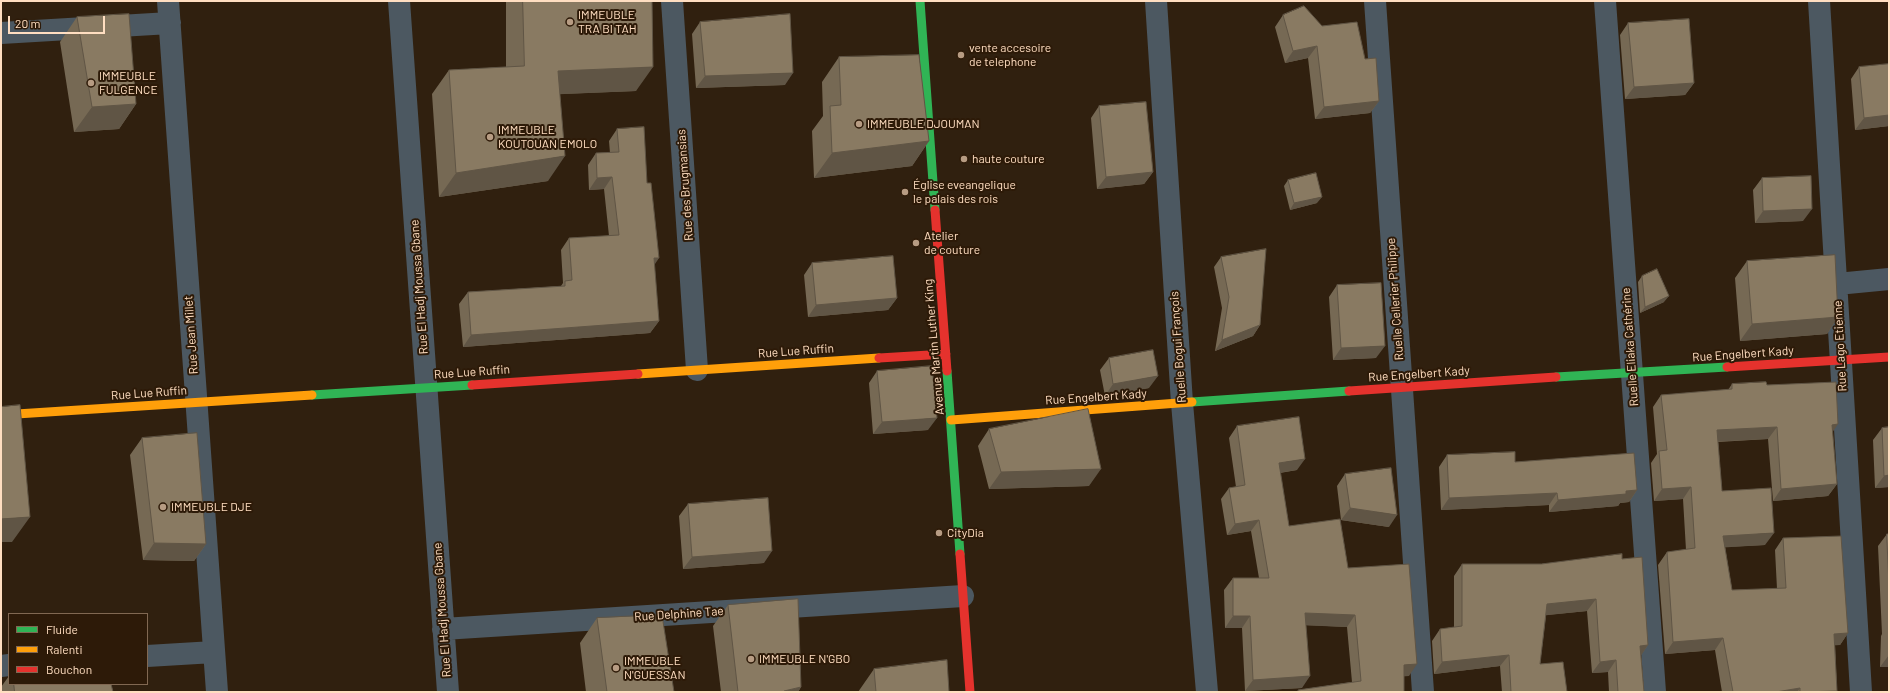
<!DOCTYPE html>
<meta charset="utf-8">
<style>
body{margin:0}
#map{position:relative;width:1890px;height:693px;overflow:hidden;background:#30200f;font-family:Barlow,sans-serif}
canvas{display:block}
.frame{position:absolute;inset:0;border:2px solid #ffdec1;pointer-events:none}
.legend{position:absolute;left:8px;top:613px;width:140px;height:72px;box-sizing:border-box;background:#2d1a08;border:1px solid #816852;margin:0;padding:5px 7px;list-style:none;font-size:12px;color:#ffdec1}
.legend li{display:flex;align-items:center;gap:8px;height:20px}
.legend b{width:20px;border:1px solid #816852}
.scale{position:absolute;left:8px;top:16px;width:97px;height:18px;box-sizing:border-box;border:2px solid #ffdec1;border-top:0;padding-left:5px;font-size:12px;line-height:14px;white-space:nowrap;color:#ffdec1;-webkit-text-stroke:3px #2d1a08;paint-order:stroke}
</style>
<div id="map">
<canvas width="1890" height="693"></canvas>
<div class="frame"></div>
<ul class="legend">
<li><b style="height:5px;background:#30b455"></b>Fluide</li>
<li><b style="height:5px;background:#ff9f0a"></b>Ralenti</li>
<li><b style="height:5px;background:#e5322d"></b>Bouchon</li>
</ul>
<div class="scale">20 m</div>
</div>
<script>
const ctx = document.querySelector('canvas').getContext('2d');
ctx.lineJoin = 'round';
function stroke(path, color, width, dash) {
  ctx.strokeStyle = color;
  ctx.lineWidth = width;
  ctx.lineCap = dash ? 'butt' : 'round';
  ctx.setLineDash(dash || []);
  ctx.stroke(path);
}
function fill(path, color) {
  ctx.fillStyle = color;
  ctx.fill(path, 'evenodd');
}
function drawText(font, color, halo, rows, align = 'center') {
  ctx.font = font + ' Barlow,sans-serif';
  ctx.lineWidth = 4;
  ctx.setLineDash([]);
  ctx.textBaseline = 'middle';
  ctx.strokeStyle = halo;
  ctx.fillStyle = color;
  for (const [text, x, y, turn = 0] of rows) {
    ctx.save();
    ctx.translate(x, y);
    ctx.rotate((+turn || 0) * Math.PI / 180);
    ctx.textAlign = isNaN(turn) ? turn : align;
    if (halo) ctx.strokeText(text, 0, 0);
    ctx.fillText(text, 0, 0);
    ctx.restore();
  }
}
stroke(new Path2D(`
 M168,1l49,691
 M399,1l49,691
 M672,1l25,369
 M1156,1l26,402 25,289
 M1375,1l48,691
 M1605,1l50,691
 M1819,1l42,691
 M1,33l169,-10
 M1837,284l52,-5
 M443,629l520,-33
 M147,656l67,-4
 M1,666l8,-1`), '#4c5861', 22);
stroke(new Path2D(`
 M920,1l15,209
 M947,371l13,183
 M1556,377l171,-10
 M312,395l160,-10
 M1192,402l157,-11`), '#30b455', 9);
stroke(new Path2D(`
 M638,374l241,-16
 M1,415l311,-20
 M951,420l241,-18`), '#ff9f0a', 9);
stroke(new Path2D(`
 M935,210l12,161
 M879,358l67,-4
 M1727,367l162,-10
 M472,385l166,-11
 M1349,391l207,-14
 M960,554l10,138`), '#e5322d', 9);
fill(new Path2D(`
 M506,1h146l-16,90 -76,3 -12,87 -109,16 -7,-103 17,-24 57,-3z
 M1283,15l39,11 43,33 14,42 -9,12 -55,6 -7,-61 -23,5 -10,-36z
 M77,17l59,87 -17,25 -45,3 -14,-90z
 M700,22l85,63 -89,3 -4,-54z
 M1628,23l66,60 -9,12 -60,4 -5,-64z
 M839,57l90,84 -17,25 -98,12 -2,-47 11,-15 -1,-34z
 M1889,64v62l-34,4 -4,-51 8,-12z
 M1099,106l54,66 -9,12 -47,5 -6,-71z
 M617,129l30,54 7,81 5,57 -9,12 -187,14 -4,-43 9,-12 93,-6 2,-3 -2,-33 8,-12 40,-2 -5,-47 -15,1 -1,-25 8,-12h14l-1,-12z
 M1762,178l41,43 -48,2 -2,-33z
 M1288,180l29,23 -27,7 -6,-24z
 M1221,257l39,68 -7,11 -38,15 7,-43 -8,-41z
 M1747,261l91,56 -11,17 -87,7 -5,-63z
 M812,263l85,35 -9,12 -80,7 -4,-42z
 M1642,276l22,26 -24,11 -2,-31z
 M1337,285l39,73 -43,2 -4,-63z
 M1109,358l40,30 -44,8 -5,-26z
 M877,371l51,59 -55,4 -4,-51z
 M1732,384l35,1 65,48 5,51 -9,12 -55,5 -5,-62 -50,3 4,49 43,54 -40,2 7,43 45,-1 -2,-39 8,-12 65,95 -8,12h-5l2,46 -1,1h-114l-7,-42 -50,4 -7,-89 9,-13 19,-2 -3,-51 -29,2 -3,-38 6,-9 -4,-47 8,-12 67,-5z
 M1237,426l60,44 -17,3 9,53 59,42 61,108h-5v16h-107l1,-2 54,-8 -5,-55 -41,-2 -4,63 -57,3 -3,-63h-17l-1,-38 9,-12h26l-8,-47 -24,4 -6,-36 8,-11 7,-1 -7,-49z
 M1882,428l7,59 -14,1 -2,-48z
 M989,429l100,57 -100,3 -11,-43z
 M142,438l64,106 -12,17 -51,-1 -13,-105z
 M1447,455l68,7 122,28 -8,12 -9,1 -2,3 -69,6v-7l-108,5 -2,-43z
 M1345,474l44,53 -48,-7 -4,-34z
 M688,504l76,59 -81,6 -4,-53z
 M1889,533v134h-9l1,-31 1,-2 -4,-88 9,-12h1z
 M1622,559l26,86 -7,10 3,37h-35l-1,-20 -16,1 -5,-62 -41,4 -6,49 27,28h-65l-2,-26 -66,8 -2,-33 8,-12 14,-2v-51l8,-12h79z
 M728,605l73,82 -3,5h-77l-8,-66z
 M597,618l77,74h-88l-6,-49z
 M874,669l75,23h-91z
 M9,676v8h102l2,8h-112v-5z`), '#766954');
fill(new Path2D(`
 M1317,46l-9,12 -23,5 8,-12z
 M653,67l-17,24 -95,4 17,-24z
 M793,73l-8,12 -89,3 9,-12z
 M1694,83l-9,12 -60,4 9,-12z
 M1379,101l-9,12 -55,6 9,-12z
 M136,104l-17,25 -45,3 18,-25z
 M1889,115v11l-34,4 9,-12z
 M929,141l-17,25 -98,12 18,-25z
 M565,156l-17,25 -109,16 17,-24z
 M1153,172l-9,12 -47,5 9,-12z
 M612,177l-8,12 -15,1 8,-12z
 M1322,197l-5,6 -27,7 4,-7z
 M1812,209l-9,12 -48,2 8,-12z
 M654,258h5l-8,12z
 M1669,296l-5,6 -24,11 5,-6z
 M897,298l-9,12 -80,7 8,-12z
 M1838,317l-11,17 -87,7 12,-17z
 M659,321l-9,12 -187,14 8,-12z
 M1260,325l-7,11 -38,15 7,-11z
 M1385,346l-9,12 -43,2 8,-12z
 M1158,376l-9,12 -44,8 8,-12z
 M937,418l-9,12 -55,4 9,-12z
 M1838,424l-8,12 2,-11z
 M1777,427l-9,12 -59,3 8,-12z
 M1305,459l-8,11 -26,4 8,-11z
 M1101,469l-12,17 -100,3 12,-17z
 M1889,475v12l-14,1 9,-12z
 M1837,484l-9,12 -55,5 8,-12z
 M1691,487l-8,12 -29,2 8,-12z
 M1637,490l-8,12 -9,1 -2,3 -69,6 9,-12 68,-9z
 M1557,493l-8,12 -108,5 8,-12z
 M1350,508l47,7 -8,12 -48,-7z
 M30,517l-18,25h-11v-23z
 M1259,520l-8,11 -24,4 8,-11z
 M1774,533l-9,12 -50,3 8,-12z
 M154,543l52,1 -12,17 -51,-1z
 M772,551l-8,12 -81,6 9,-12z
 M1596,599l-9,12 -48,5 8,-12z
 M1305,613l50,2 -8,12 -50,-2z
 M1233,616h17l-8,12h-17z
 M1848,633l-8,12 -14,1 8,-12z
 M1723,638l-8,12 -50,4 8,-12z
 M1648,645l-8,12v-11z
 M1509,655l-9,11 -66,8 8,-12z
 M1889,655v12h-9z
 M1616,660l-8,12 -16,1 8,-11z
 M1417,664l-8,12 -13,1 8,-12z
 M1310,676l-8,12 -57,3 8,-11z
 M801,687l-3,5h-15l1,-1z
 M1800,688l-3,4h-21z
 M1837,691l-1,1h-33z`), '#605545');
const building = new Path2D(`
 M523,1h129l1,66 -95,4 7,85 -109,17 -7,-103 75,-4z
 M1304,6l18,20 35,-4 8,37 11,-1 3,43 -55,6 -7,-61 -24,5 -10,-36z
 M129,14l7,90 -44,3 -15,-90z
 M790,14l3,59 -88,3 -5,-54z
 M1689,19l5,64 -60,4 -6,-64z
 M919,55l10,86 -97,12 -2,-47 11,-1 -2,-48z
 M1889,64v51l-25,3 -5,-51z
 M1146,102l7,70 -47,5 -7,-71z
 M644,127l3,56h4l8,75h-5l5,63 -188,14 -3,-43 97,-6v-5l7,-1 -3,-42 50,-3 -7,-58 -15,1 -1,-25 23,-1 -2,-23z
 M1316,173l6,24 -28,6 -6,-23z
 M1811,176l1,33 -49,2 -1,-33z
 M1266,249l-6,76 -38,15 7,-43 -8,-40z
 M1835,255l3,62 -86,7 -5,-63z
 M893,256l4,42 -81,7 -4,-42z
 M1657,269l12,27 -24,11 -3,-31z
 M1381,283l4,63 -44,2 -4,-63z
 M1153,350l5,26 -45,8 -4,-26z
 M932,366l5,52 -55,4 -5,-51z
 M1766,382l1,3 69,-3 2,42 -6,1 5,59 -56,5 -4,-62 -60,3 5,61 49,-3 3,45 -51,3 9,54 54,-2 -3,-50 58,-2 7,97 -14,1 3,57 -37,1v-4l-24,4h-43l-10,-54 -50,4 -6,-90 28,-4 -4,-61 -29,2 -3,-38 8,-1 -6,-55 71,-6v-5z
 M20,405l10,112 -29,2v-112z
 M1088,409l13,60 -100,3 -12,-43z
 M1299,417l6,42 -26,4 10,63 51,-7 8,49 61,-4 8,100 -13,1v27h-105l-1,-2 63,-9 -6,-66 -50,-2 5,63 -57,4 -3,-64h-17v-38h36l-10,-58 -24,4 -6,-36 16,-3 -8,-59z
 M1889,427v48l-5,1 -2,-48z
 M197,433l9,111 -52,-1 -12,-105z
 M1515,452v10l119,-9 3,37 -11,1v3l-68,6 -1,-7 -108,5 -2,-43z
 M1391,468l6,47 -47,-7 -5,-34z
 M768,498l4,53 -80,6 -4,-53z
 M1887,534h2v50z
 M1622,554v5l20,-2 6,88 -8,1 4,46h-26l-2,-32 -16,2 -4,-63 -49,5 -7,60 23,-2 4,30h-56l-2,-37 -67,7 -2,-33 22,-3v-62h79z
 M798,599l3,88 -17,4v1h-46l-10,-87z
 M662,615l12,77h-67l-10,-74z
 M947,660l2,32h-73l-2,-23z
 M14,684h97l2,8h-98z`);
fill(building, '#897a62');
stroke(building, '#605545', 1);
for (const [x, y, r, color] of [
 [570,22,4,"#b79c83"],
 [961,55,4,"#b79c83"],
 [91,83,4,"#b79c83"],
 [859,124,4,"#b79c83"],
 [490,137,4,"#b79c83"],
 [964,159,4,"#b79c83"],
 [905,192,4,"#b79c83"],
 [916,243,4,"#b79c83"],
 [163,507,4,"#b79c83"],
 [939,533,4,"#b79c83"],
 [751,659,4,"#b79c83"],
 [616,668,4,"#b79c83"]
]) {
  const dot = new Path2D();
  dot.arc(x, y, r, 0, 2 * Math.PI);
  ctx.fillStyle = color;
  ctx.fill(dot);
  stroke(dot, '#2d1a08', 1.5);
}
drawText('12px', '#ffdec1', '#2d1a08', [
 ["IMMEUBLE",578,15],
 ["TRA BI TAH",578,29],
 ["vente accesoire",969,48],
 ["de telephone",969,62],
 ["IMMEUBLE",99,76],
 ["FULGENCE",99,90],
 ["IMMEUBLE DJOUMAN",867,124],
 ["IMMEUBLE",498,130],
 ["KOUTOUAN EMOLO",498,144],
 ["haute couture",972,159],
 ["Église eveangelique",913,185],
 ["le palais des rois",913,199],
 ["Atelier",924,236],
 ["de couture",924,250],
 ["IMMEUBLE DJE",171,507],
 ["CityDia",947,533],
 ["IMMEUBLE N'GBO",759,659],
 ["IMMEUBLE",624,661],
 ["N'GUESSAN",624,675]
], 'left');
drawText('12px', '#ffdec1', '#2d1a08', [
 ["Rue des Brugmansias",685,185,-94],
 ["Rue El Hadj Moussa Gbane",419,287,-94],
 ["Ruelle Cellerier Philippe",1395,299,-94],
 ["Rue Jean Millet",191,335,-94],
 ["Rue Lago Etienne",1840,346,-93],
 ["Avenue Martin Luther King",934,347,-95],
 ["Ruelle Bogui François",1178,347,-94],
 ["Ruelle Eliaka Cathérine",1630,347,-94],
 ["Rue Lue Ruffin",796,351,-4],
 ["Rue Engelbert Kady",1743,354,-4],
 ["Rue Lue Ruffin",472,372,-4],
 ["Rue Engelbert Kady",1419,374,-4],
 ["Rue Lue Ruffin",149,393,-4],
 ["Rue Engelbert Kady",1096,397,-4],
 ["Rue El Hadj Moussa Gbane",442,610,-94],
 ["Rue Delphine Tae",679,614,-4]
]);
</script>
